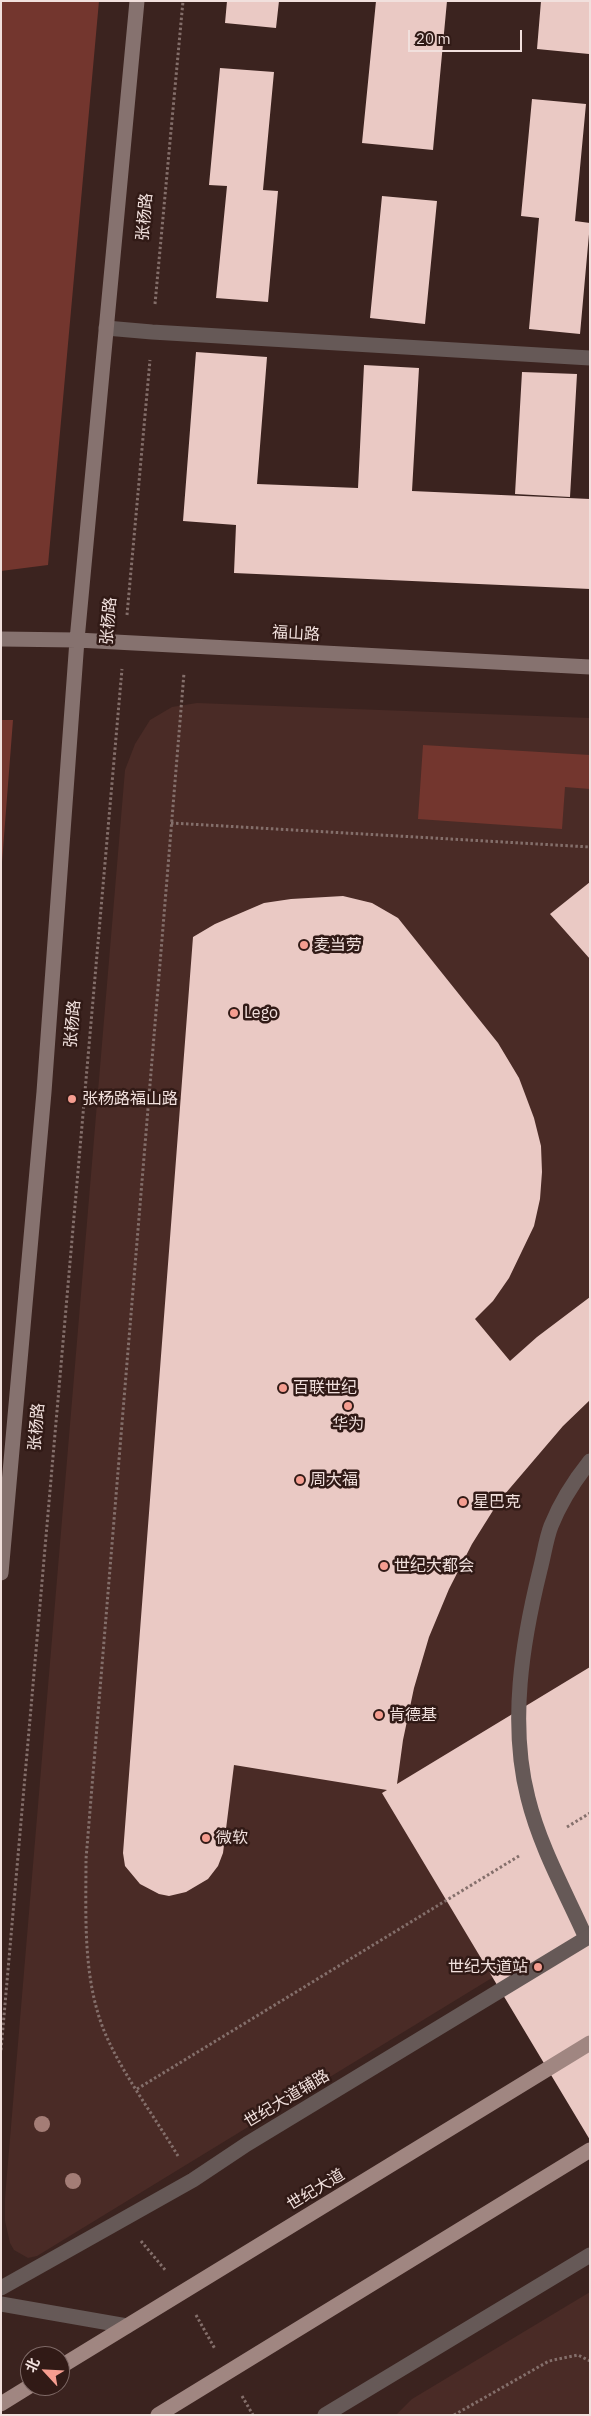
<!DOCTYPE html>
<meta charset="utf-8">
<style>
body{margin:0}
#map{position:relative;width:591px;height:2416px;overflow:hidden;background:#3b231f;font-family:"IBM Plex Sans","Noto Sans SC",sans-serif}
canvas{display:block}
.frame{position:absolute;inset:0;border:2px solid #f1e0dd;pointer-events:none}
.north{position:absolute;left:20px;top:2346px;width:50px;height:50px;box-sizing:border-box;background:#311a16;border:1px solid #7e6966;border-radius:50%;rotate:295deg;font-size:14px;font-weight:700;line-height:20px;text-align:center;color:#f1e0dd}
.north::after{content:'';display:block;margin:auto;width:18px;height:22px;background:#f59d90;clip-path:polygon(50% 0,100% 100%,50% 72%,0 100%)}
.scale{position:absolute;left:408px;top:30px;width:114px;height:22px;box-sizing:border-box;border:2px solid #f1e0dd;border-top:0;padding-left:6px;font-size:15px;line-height:18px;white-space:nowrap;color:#f1e0dd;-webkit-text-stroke:4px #311a16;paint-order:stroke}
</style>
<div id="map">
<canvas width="591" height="2416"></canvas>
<div class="frame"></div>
<div class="north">北</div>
<div class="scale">20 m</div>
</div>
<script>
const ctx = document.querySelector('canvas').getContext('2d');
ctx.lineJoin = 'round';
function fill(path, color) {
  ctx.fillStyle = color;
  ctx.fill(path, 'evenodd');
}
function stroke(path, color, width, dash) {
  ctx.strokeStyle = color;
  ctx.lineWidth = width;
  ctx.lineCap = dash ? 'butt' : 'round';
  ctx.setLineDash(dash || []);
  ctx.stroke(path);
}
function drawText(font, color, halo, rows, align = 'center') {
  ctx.font = font + ' "IBM Plex Sans","Noto Sans SC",sans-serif';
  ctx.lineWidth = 5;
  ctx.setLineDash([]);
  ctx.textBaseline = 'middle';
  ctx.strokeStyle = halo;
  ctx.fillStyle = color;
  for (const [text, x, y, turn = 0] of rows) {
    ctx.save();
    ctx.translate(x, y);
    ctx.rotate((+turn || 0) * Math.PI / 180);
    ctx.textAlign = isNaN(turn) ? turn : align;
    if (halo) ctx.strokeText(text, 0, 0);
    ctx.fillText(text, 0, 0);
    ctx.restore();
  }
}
fill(new Path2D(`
 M197,703l393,15v1200l-553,338 -9,2 -14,-8 -4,-7 -5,-22v-23l120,-1428 10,-26 15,-24 22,-13z
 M590,2292v123h-194l16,-16z`), '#4a2b26');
fill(new Path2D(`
 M1,1h98l-51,564 -47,6z
 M1,720h12l-12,155z
 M423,745l167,10v34l-25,-2 -3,42 -144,-10z`), '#73362e');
fill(new Path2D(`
 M227,1h52l-3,27 -51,-5z
 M376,1h71l-14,149 -71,-7z
 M541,1h49l-1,53 -52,-5z
 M220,68l54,4 -11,118 15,1 -10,111 -52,-4 11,-112 -18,-1z
 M532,99l54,5 -11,117 15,2 -10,111 -51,-5 10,-111 -18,-2z
 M382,196l55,5 -12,123 -55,-6z
 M196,352l71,5 -10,127 101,4 6,-123 55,3 -7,123 178,8v90l-356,-16 2,-48 -53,-4z
 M522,372l55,2 -7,123 -55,-3z
 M590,882v77l-40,-45z
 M343,896l29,7 26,15 100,125 21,35 15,40 7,28 1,26 -2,27 -6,27 -25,52 -16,23 -18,18 35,42 27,-24 53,-40v103l-27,26 -64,75 -27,43 -23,45 -20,48 -15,51 -11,52 -6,44 193,-117v473l-208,-347 5,-3 -153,-25 -11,88 -5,13 -10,13 -22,13 -17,4 -10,-2 -19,-10 -15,-18 -2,-13 70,-916 22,-13 49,-21 27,-4z`), '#eac9c4');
stroke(new Path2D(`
 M155,304l28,-303
 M127,615l23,-255
 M171,823l419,24
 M567,1827l23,-14
 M1,2050l121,-1381
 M137,2089l382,-233
 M178,2156c-22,-37 -51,-76 -69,-114 -27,-56 -23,-123 -23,-183l98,-1186
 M141,2241l25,30
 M196,2315l19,34
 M242,2396l11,19
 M454,2415l95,-54 29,-6 12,6`), '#846f6b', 3, [2.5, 2.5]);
stroke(new Path2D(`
 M106,328l46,4 438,26
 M586,1938c-20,-45 -46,-91 -58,-140 -19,-74 -6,-155 12,-228 4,-15 6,-31 11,-44 10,-25 23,-45 39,-65`), '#665957', 15);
stroke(new Path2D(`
 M1,2288l192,-108 54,-36 343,-208
 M1,2304l126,22
 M325,2415l265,-160`), '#665957', 15);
stroke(new Path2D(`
 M1,639l76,1 513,27
 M1,1573l43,-481 33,-452 60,-639`), '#86726f', 15);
stroke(new Path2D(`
 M60,2367l530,-324
 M1,2404l29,-18
 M158,2415l432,-265`), '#a08681', 15);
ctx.fillStyle = '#a47d76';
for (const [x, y] of [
 [42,2124],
 [73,2181]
]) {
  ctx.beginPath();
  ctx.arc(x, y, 8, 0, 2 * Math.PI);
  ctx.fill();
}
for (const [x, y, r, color] of [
 [304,945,5,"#f59d90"],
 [234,1013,5,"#f59d90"],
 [72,1099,5,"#f59d90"],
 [283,1388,5,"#f59d90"],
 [348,1406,5,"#f59d90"],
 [300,1480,5,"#f59d90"],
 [463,1502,5,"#f59d90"],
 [384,1566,5,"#f59d90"],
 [379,1715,5,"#f59d90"],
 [206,1838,5,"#f59d90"],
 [538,1967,5,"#f59d90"]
]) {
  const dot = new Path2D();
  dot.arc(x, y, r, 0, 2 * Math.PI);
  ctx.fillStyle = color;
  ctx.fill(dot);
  stroke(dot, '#311a16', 2);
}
drawText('16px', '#f1e0dd', '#311a16', [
 ["张杨路",145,217,-85],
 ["张杨路",109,621,-85],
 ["福山路",296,634,3],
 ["张杨路",73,1024,-85],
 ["张杨路",37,1427,-85],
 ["世纪大道辅路",287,2099,-31],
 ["世纪大道",316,2190,-31]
]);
drawText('16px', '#f1e0dd', '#311a16', [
 ["麦当劳",314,945],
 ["Lego",244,1013],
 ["张杨路福山路",82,1099],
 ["百联世纪",293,1388],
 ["华为",348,1424,"center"],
 ["周大福",310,1480],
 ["星巴克",473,1502],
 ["世纪大都会",394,1566],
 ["肯德基",389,1715],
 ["微软",216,1838],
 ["世纪大道站",528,1967,"right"]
], 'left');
</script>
